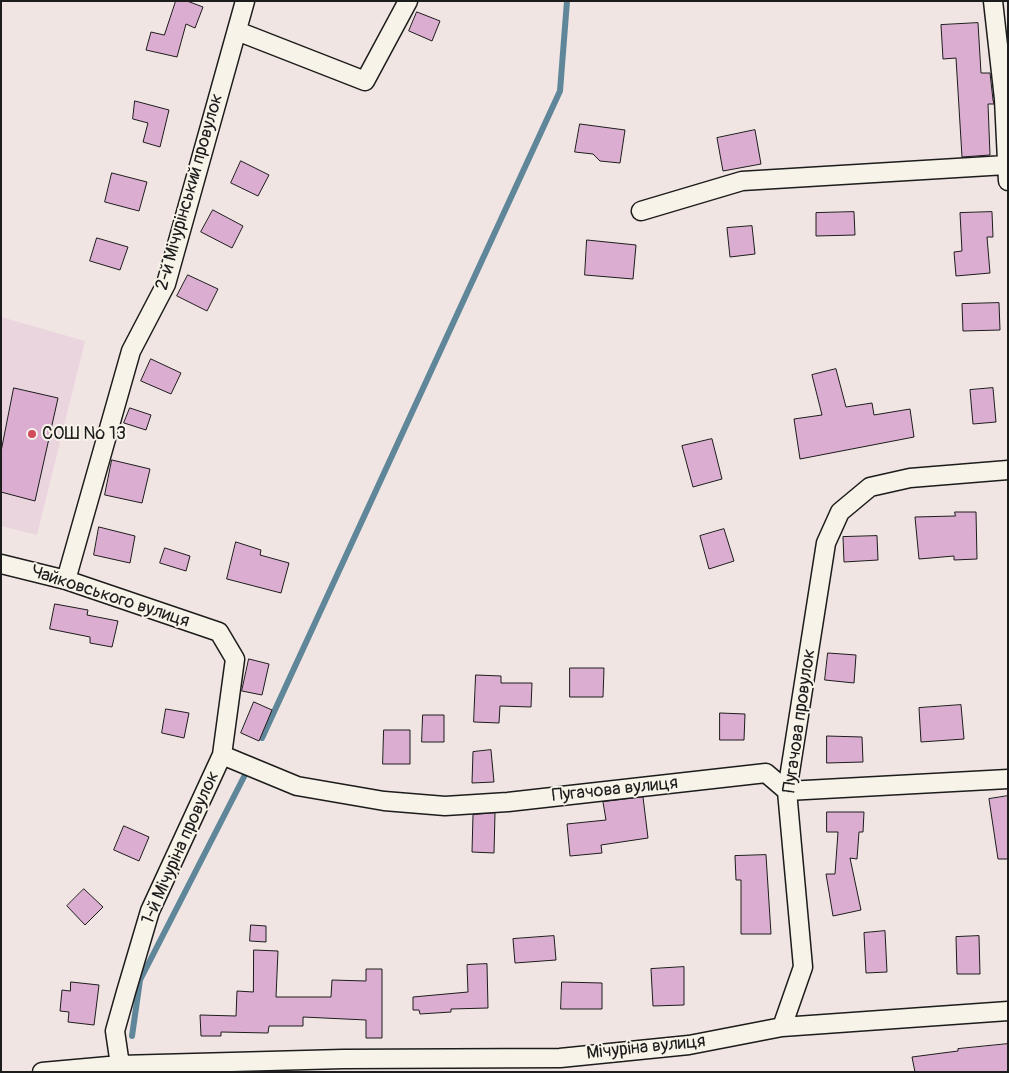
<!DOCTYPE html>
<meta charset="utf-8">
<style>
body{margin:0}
#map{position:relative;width:1009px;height:1073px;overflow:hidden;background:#f1e5e3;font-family:Pangolin,sans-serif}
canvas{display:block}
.frame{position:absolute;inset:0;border:2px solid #1c1c1c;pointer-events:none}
</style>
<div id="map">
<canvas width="1009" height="1073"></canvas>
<div class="frame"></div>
</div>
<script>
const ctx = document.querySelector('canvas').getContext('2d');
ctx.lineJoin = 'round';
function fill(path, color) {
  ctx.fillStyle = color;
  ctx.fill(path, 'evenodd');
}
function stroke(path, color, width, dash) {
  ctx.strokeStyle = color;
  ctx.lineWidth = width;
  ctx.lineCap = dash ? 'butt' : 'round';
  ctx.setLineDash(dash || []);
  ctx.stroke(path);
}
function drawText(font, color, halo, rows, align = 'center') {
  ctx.font = font + ' Pangolin,sans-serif';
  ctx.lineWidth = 4;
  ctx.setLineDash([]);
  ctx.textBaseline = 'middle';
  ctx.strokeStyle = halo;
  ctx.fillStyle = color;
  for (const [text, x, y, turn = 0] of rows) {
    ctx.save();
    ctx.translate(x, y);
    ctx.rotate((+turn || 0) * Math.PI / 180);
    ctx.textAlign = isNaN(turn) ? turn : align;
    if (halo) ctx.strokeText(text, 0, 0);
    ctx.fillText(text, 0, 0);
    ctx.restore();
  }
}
fill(new Path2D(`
 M1,317l84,24 -48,194 -36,-9z`), '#ead4de');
stroke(new Path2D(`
 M262,738l298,-647 7,-90
 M132,1036l8,-56 109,-213`), '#5f8799', 6);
const building = new Path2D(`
 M176,1h11l16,6 -8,21 -9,-4 -9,33 -31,-7 5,-18 13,3z
 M417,12l23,9 -8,20 -23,-10z
 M978,23l3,50h9l3,27 1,4h-6l2,51 -28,2 -6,-99 -13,1 -2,-34z
 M135,101l34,9 -9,37 -17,-5 5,-19 -15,-4z
 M580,124l45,6 -5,33 -20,-2 -7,-7 -18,-2z
 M755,130l6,34 -38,7 -6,-33z
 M241,161l28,14 -11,21 -27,-13z
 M112,173l35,9 -8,29 -34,-9z
 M213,210l30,16 -11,22 -31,-16z
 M854,212l1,23 -39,1v-23z
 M992,212l1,25h-6l3,36 -34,3 -2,-24 8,-1 -2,-38z
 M752,226l3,28 -25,3 -3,-29z
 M97,238l31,9 -8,23 -30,-9z
 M587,240l49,5 -3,34 -48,-4z
 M188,275l30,14 -11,22 -30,-15z
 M999,303l1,27 -37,1 -1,-27z
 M151,359l30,14 -10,21 -30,-13z
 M836,369l10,38 26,-4 2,12 36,-6 4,28 -114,22 -6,-40 28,-4 -10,-40z
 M14,388l44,10 -23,103 -34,-9v-40z
 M993,388l3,34 -23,2 -3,-34z
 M130,408l21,7 -5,15 -22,-7z
 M712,439l10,40 -29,8 -11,-41z
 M112,460l38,9 -8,34 -37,-8z
 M955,512h21l1,47 -23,1v-4l-35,3 -4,-42 40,-1z
 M99,527l36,9 -5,27 -36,-8z
 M724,529l10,32 -25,8 -9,-33z
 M877,536l1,24 -34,2 -1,-25z
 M236,542l25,8 -1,5 29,8 -8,30 -54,-14z
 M165,548l25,8 -4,15 -26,-8z
 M55,604l33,6 -1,5 31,6 -6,26 -22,-4v-6l-40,-8z
 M828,653l28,2 -2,28 -29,-3z
 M249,659l20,5 -7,31 -20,-4z
 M570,668h34l-1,29h-33z
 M476,675l25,1v7h31l-1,24 -31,-1 -1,17 -25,-1z
 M254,702l18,8 -13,31 -18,-8z
 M961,705l3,34 -43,3 -2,-34z
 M166,709l23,4 -5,25 -22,-5z
 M720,713l25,1 -1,26h-24z
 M423,715h21v27h-22z
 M384,730h26v34h-27z
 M827,736l35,1 1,25 -36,1z
 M491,750l3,32 -22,1 1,-31z
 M1008,796v63h-10l-9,-60z
 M643,797l5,41 -47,7 1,8 -32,3 -3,-32 39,-4 -3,-18z
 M827,812h37l-1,20h-4l-2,27 -7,-1 11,52 -28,6 -7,-42h9l3,-42h-11z
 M495,813l-1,40 -22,-1 1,-37z
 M124,826l25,11 -10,24 -25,-11z
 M766,855l5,79h-30v-54h-5l-1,-24z
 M84,889l19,18 -18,18 -18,-19z
 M251,925l15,1v16l-16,-1z
 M885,931l2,41 -21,1 -2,-40z
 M554,936l2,24 -41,3 -2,-24z
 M979,936l1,38h-23l-1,-37z
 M254,950l24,1 -2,46h55l1,-17 34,1v-12h16v69h-16v-18l-63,-3v9h-34l-1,7 -47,-1v4h-20l-1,-21 36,1 1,-25 16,1z
 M487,964l1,44 -37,1v3l-31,2 -1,-4h-6v-13l55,-5 -1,-27z
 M684,967v38l-31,1 -2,-37z
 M71,982l28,3 -5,40 -26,-3 1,-10 -9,-1 2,-21 8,1z
 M562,982l40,1v26h-41z
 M1008,1044v28h-93l-3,-15 46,-6v-2z`);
fill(building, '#dbaed1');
stroke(building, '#1c1c1c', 1);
const minor = new Path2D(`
 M993,1l11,98 4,82
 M237,31l128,50 43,-80
 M641,211l101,-30 264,-16
 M1,564l65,16 153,52 16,27 -13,96 -72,156 -24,81 -11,39 5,34
 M66,580l65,-229 35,-67 79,-283
 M222,755l75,31 87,15 61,5 63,-4 258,-29 21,18 221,-12
 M782,1027l21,-60 -16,-176 39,-248 14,-31 30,-25 40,-9 98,-8
 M42,1072l78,-7 223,-6 217,-1 129,-13 93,-18 226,-16`);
stroke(minor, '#1c1c1c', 21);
stroke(minor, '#f7f3e8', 18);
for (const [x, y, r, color] of [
 [32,434,5,"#d1495b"]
]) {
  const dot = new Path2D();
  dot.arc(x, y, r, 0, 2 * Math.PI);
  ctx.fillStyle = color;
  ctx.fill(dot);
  stroke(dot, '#f7f3e8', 2);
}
drawText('18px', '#1c1c1c', '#f7f3e8', [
 ["2-й Мічурінський провулок",190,192,-74],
 ["Чайковського вулиця",110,597,18],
 ["Пугачова провулок",800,721,-82],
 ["Пугачова вулиця",615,790,-6],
 ["1-й Мічуріна провулок",181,848,-66],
 ["Мічуріна вулиця",646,1048,-6]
]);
drawText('18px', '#1c1c1c', '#f7f3e8', [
 ["СОШ № 13",42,434]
], 'left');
</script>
